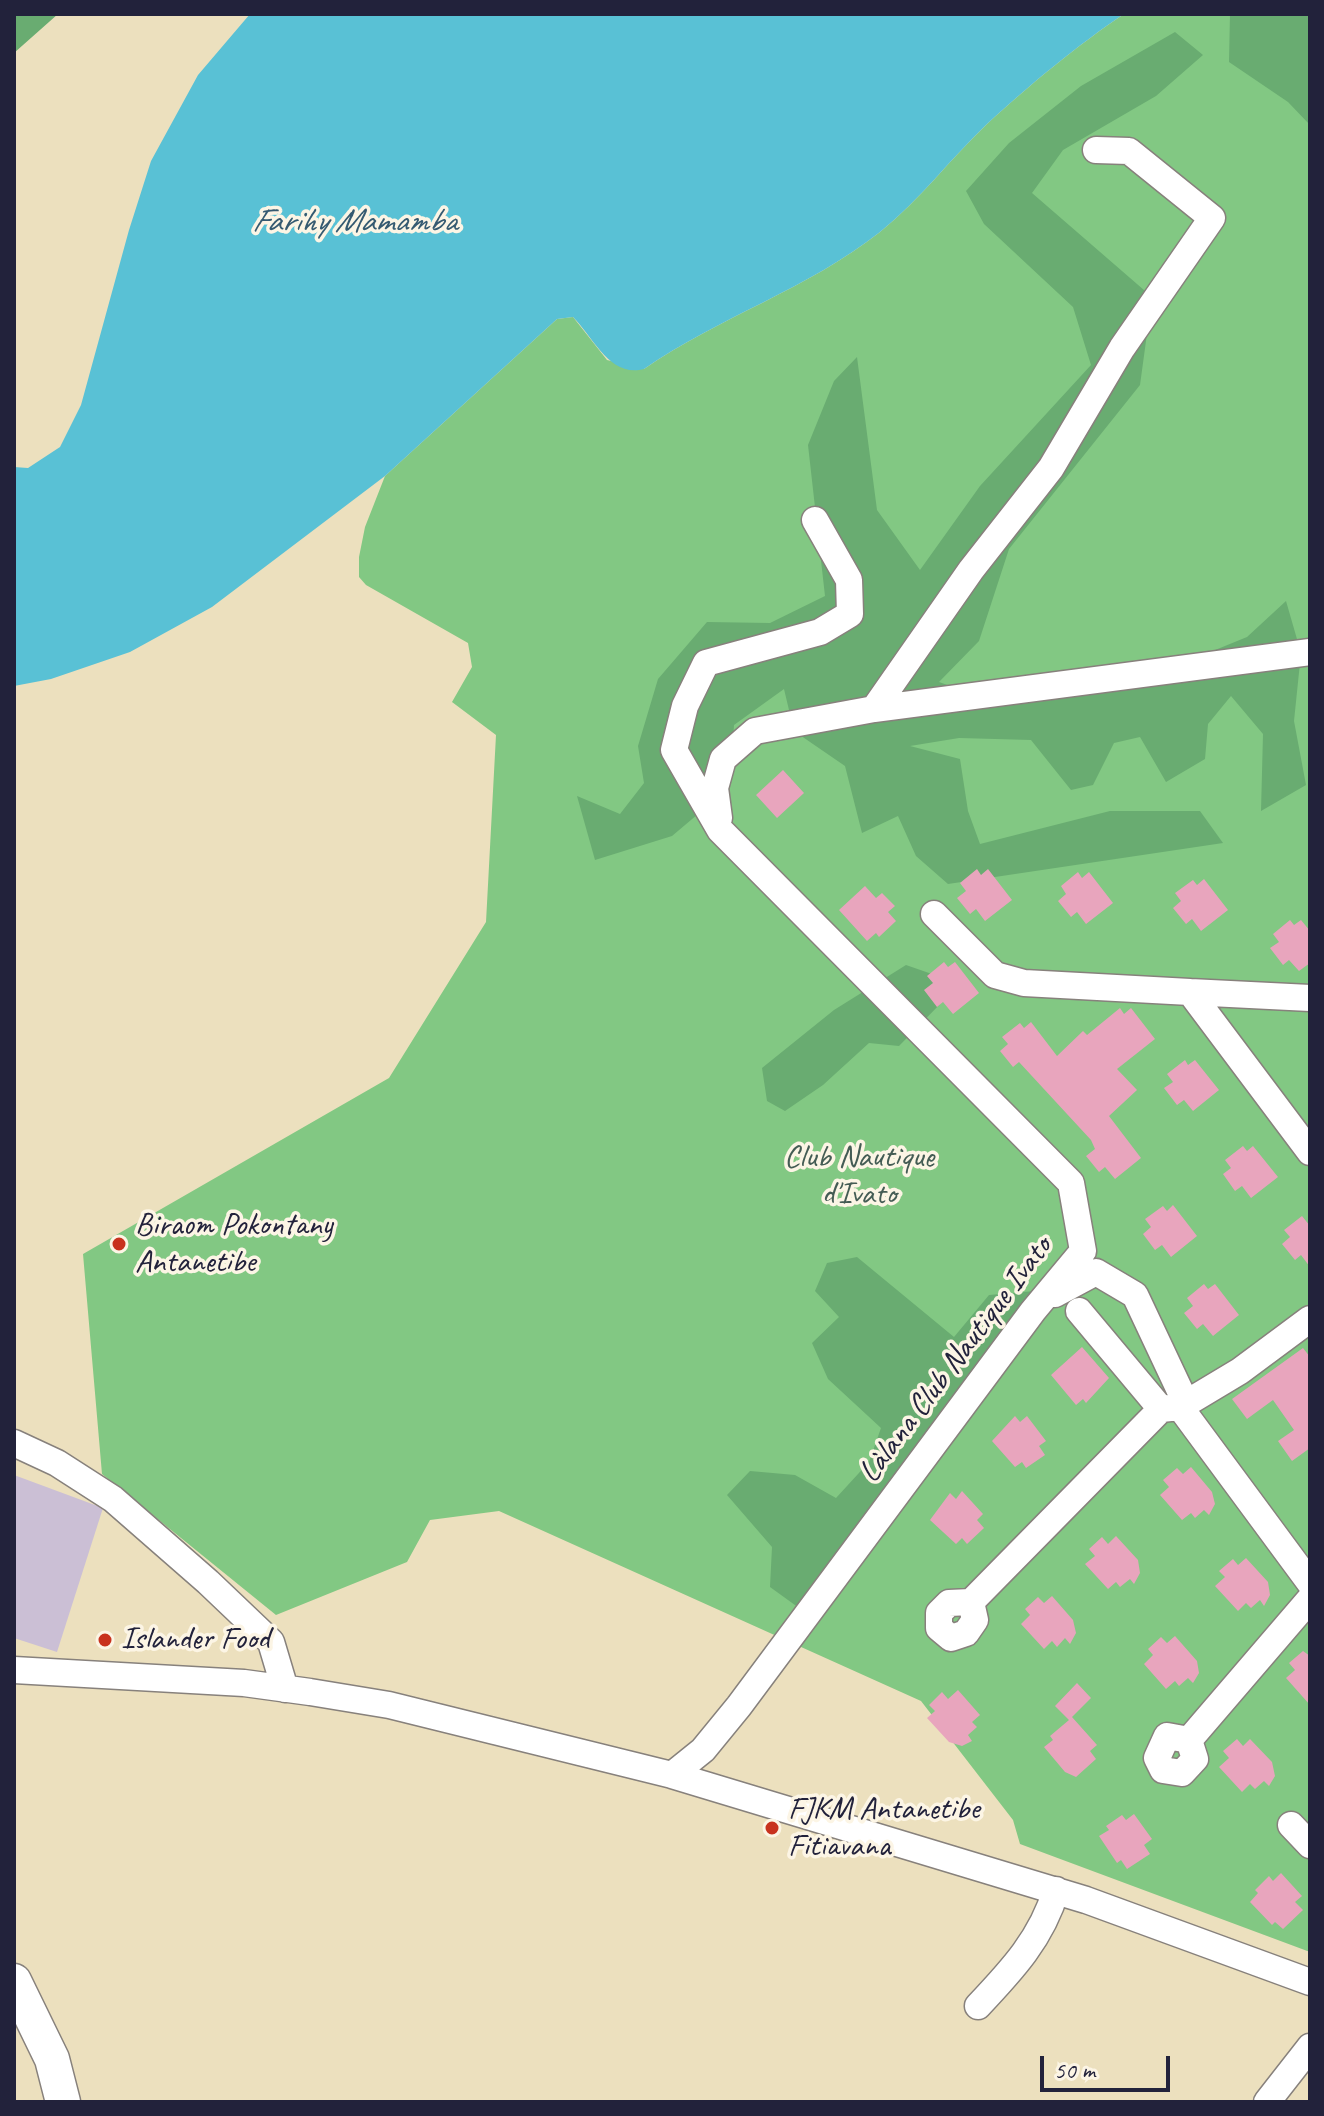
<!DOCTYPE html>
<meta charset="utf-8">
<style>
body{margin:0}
#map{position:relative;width:1324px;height:2116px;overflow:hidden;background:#ece0be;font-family:Caveat,sans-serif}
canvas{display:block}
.frame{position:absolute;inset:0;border:16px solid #22223b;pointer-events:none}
.scale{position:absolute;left:1040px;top:2056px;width:130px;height:36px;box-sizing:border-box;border:4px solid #22223b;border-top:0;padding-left:10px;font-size:24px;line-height:28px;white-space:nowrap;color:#22223b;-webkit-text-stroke:6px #fcf5e5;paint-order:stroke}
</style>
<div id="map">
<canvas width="1324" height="2116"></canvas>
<div class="frame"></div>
<div class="scale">50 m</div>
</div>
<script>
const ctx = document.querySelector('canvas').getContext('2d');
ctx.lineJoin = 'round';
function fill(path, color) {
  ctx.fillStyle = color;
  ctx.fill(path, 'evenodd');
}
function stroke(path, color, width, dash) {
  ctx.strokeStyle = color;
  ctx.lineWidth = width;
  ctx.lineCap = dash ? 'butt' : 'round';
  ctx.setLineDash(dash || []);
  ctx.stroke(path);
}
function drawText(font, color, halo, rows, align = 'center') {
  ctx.font = font + ' Caveat,sans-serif';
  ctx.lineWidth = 7;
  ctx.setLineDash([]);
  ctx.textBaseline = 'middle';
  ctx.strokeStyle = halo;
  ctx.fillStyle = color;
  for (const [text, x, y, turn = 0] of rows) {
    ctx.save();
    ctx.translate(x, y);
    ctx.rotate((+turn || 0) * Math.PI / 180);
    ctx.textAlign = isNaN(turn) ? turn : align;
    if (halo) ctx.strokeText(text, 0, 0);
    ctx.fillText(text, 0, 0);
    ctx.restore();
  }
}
fill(new Path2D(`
 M14,1475l89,33 -46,144 -43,-14z`), '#cbbfd5');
fill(new Path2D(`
 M1124,14h186v1938l-290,-108 -7,-24 -92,-119 -422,-190 -69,9 -23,42 -131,53 -174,-141 -19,-220 306,-176 97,-156 10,-187 -44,-33 20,-35 -4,-24 -102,-58 -7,-8v-20l6,-30 20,-51 172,-157 16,-2 34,43 37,9c75,-52 164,-80 236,-137 40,-32 70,-73 107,-108 40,-37 92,-80 137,-110z`), '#82c883');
fill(new Path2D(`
 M14,14h44l-44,39z
 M1230,14h80v111l-22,-23 -59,-40z
 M1175,32l28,23 -47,41 -93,54 -31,43 120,104 -12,88 -131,164 -30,92 -40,41 28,10 231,-35 49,-20 39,-36 15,52 -7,68 12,64 -45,26 2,-77 -32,-38 -23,28 -3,35 -39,23 -26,-45 -26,6 -21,42 -22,5 -40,-50 -72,-2 -49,8 50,13 8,52 12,33 130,-33h90l23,32 -275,41 -32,-28 -18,-40 -36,17 -17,-67 -51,-35 -10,-42 -50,36 -4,62 -58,49 -77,24 -18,-64 43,18 24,-31 -6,-37 20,-67 49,-57 63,1 55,-27 -17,-151 26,-64 23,-24 20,153 43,60 60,-84 111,-121 -18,-58 -89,-83 -18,-33 43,-48 72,-57z
 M906,965l46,16 -8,19 -45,46 -30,-3 -46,42 -38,26 -18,-10 -5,-33 72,-58z
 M857,1257l97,80 35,-42 46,-4 -229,322 -36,-26 2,-40 -45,-52 23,-24 45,4 41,23 33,-36 12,-34 -53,-49 -16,-36 27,-26 -24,-26 12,-28z`), '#69ac71');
fill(new Path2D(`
 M250,14h874c-45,30 -97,73 -137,110 -37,35 -67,76 -107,108 -72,57 -161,85 -236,137 -34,9 -50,-31 -71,-52l-16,2 -172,157 -173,131 -82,45 -79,27 -37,7v-219l14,1 32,-21 21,-42 48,-175 22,-69 47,-86z`), '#59c1d5');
fill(new Path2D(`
 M783,770l21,23 -27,25 -21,-23z
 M977,869l4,6 7,-6 24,31 -27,21 -9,-12 -6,5 -13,-16 9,-7 -6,-8z
 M1078,872l4,6 7,-6 24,31 -27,21 -9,-12 -6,5 -13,-16 8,-7 -5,-8z
 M1204,879l24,31 -27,21 -9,-12 -6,5 -13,-16 8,-7 -6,-8 18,-13 4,5z
 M865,886l11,12 6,-5 13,13 -7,6 8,9 -17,16 -3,-4 -9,8 -28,-31z
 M1290,920l4,5 7,-5 9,11v32l-11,8 -10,-11 -6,5 -13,-17 9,-6 -6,-8z
 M944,962l4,5 7,-5 24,31 -26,21 -10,-12 -6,5 -13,-17 9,-7 -6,-7z
 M1120,1008l4,6 7,-6 24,31 -38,30 20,21 -28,26 32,42 -26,21 -10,-12 -6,5 -13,-16 9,-7 -4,-9 -72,-78 -6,5 -13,-16 8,-7 -6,-7 18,-14 4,5 7,-6 26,34 26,-25 4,4z
 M1185,1060l3,5 7,-5 24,30 -26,21 -9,-11 -7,5 -13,-17 9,-6 -6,-8z
 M1243,1146l4,5 6,-5 25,31 -27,21 -9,-12 -7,5 -12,-17 8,-6 -6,-8z
 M1173,1205l24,31 -26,21 -9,-12 -7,5 -12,-16 8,-7 -6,-8 18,-13 4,5z
 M1302,1216l8,10v41l-9,-12 -6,5 -13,-16 8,-7 -6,-7z
 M1204,1284l4,5 7,-5 24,31 -26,21 -10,-12 -6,5 -13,-16 9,-7 -6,-8z
 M1082,1347l27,31 -23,25 -3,-4 -7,6 -25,-30z
 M1303,1348l7,9v91l-18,13 -14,-20 16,-11 -21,-30 -26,19 -15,-20z
 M1015,1416l5,6 7,-6 19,25 -7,5 6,9 -19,13 -4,-6 -7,5 -23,-26z
 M1191,1467l21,25 3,12 -6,11 -5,-5 -9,8 -4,-5 -9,7 -22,-25 9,-8 -6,-7 14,-12 6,6z
 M962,1491l21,23 -6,6 7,8 -17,16 -5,-6 -6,6 -26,-24 20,-27 6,6z
 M1116,1536l22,24 2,13 -6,11 -4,-5 -10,8 -4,-5 -8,7 -23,-25 10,-8 -6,-7 13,-12 6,7z
 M1246,1558l22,24 2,13 -6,11 -4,-6 -9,8 -5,-5 -8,8 -23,-25 10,-9 -6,-6 14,-12 5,6z
 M1052,1596l21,24 3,13 -6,11 -5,-6 -8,9 -5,-6 -8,8 -23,-25 9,-9 -5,-6 13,-12 6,6z
 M1175,1636l22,25 2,12 -6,10 -5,-5 -9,8 -4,-5 -9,8 -22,-25 9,-9 -5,-6 13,-12 6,6z
 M1303,1651l7,5v49l-24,-27 9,-8 -6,-7z
 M1077,1683l14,15 -19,19 25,28 -7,6 6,8 -20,18 -11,-5 -21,-25 9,-7 -3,-4 19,-16 -14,-14z
 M958,1690l22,25 -8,7 5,5 -9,8 4,6 -10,5 -13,-4 -22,-24 8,-7 -6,-6 13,-13 6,7z
 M1237,1739l6,7 7,-7 22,23 3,14 -6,10 -5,-5 -9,8 -5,-5 -8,8 -23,-25 10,-9 -6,-7z
 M1134,1814l18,25 -8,6 6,9 -23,15 -6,-9 -4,3 -18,-27 10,-6 -3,-4 16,-11 4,5z
 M1281,1873l21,23 -7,6 8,8 -20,19 -8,-7 -3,3 -22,-23 8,-9 -3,-3 14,-14 4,5z`), '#e8a5bd');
const minor = new Path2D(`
 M874,709l97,-139 80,-102 71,-120 90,-130 -83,-67 -33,-1
 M719,818l-4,-30 8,-29 32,-28 119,-22 436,-57
 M934,914l61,61 29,8 166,9 120,160
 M1190,992l120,6
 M1055,1294l41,-22 39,23 47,100 -2,12 60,-36 70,-52
 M1079,1311l82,98 19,-2 130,176
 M14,1443l43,20 56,36 95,83 63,60 14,47
 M971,1602l4,18 -9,13 -15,5 -12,-10v-15l10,-10 22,-1 190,-193
 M14,1670l230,13 66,9 79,13 283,70 31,-25 36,-44 294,-395 50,-60 -12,-68 -351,-353 -46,-80 11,-44 21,-43 114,-31 30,-18 -1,-34 -34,-60
 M1167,1736l22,4 6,19 -13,14 -19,-3 -6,-12z
 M1189,1740l121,-141
 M672,1775l414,125 224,82
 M1291,1825l19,20
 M978,2006c34,-36 64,-68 78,-116
 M1267,2102l43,-55`);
const major = new Path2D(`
 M14,1981l38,78 11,43`);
stroke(minor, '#87817c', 29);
stroke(major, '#87817c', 37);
stroke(minor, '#fff', 26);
stroke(major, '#fff', 34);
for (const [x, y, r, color] of [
 [119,1244,8,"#c8321e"],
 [105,1640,8,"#c8321e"],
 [772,1828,8,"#c8321e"]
]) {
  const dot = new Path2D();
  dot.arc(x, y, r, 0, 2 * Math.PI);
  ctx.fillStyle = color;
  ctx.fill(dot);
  stroke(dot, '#fcf5e5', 3);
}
drawText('32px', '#445c54', '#fcf5e5', [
 ["Club Nautique",859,1158],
 ["d'Ivato",859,1195]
]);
drawText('32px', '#22223b', '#fcf5e5', [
 ["Biraom Pokontany",135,1226],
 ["Antanetibe",135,1263],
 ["Islander Food",121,1640],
 ["FJKM Antanetibe",788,1810],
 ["Fitiavana",788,1847]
], 'left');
drawText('32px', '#22223b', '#fcf5e5', [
 ["Làlana Club Nautique Ivato",956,1360,-53]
]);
drawText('italic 34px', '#355a71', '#fcf5e5', [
 ["Farihy Mamamba",354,222]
]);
</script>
